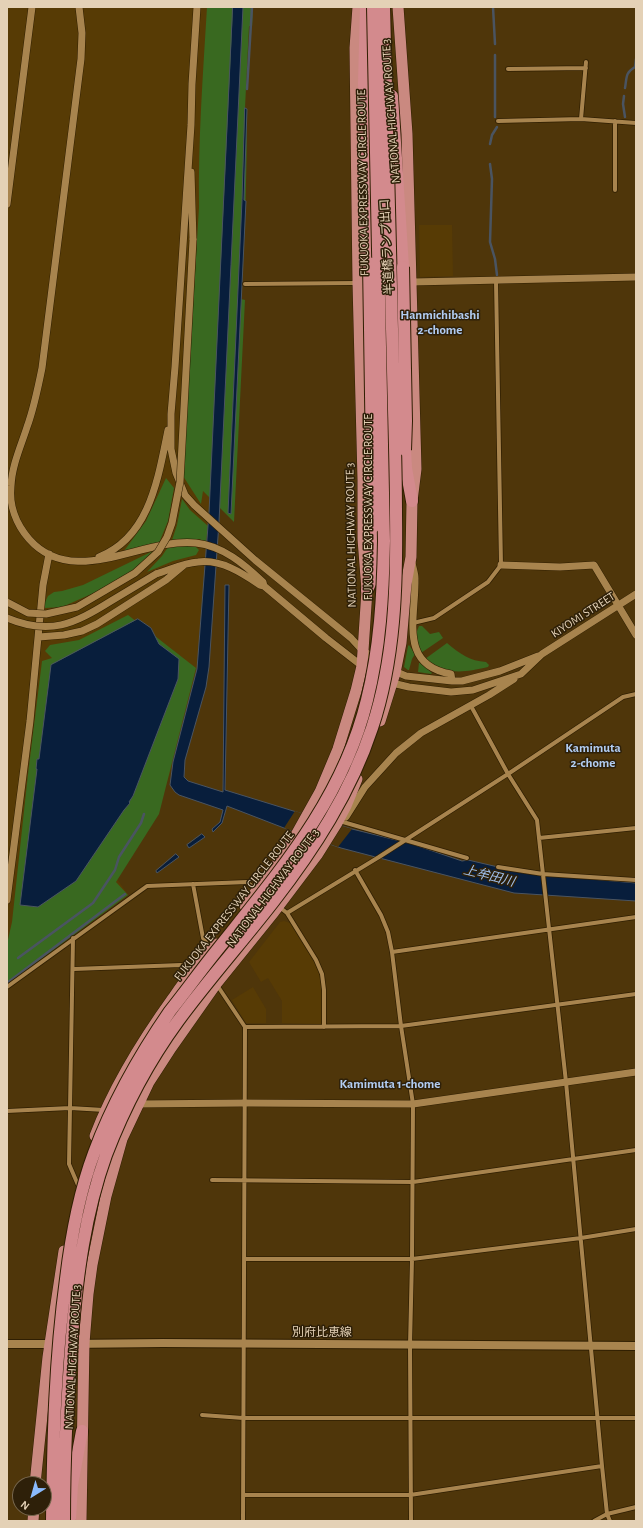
<!DOCTYPE html>
<meta charset="utf-8">
<style>
body{margin:0}
#map{position:relative;width:643px;height:1528px;overflow:hidden;background:#4f360a;font-family:"Alegreya Sans",sans-serif}
canvas{display:block}
.frame{position:absolute;inset:0;border:8px solid #e4d1b6;pointer-events:none}
.north{position:absolute;left:12px;top:1476px;width:40px;height:40px;box-sizing:border-box;background:#2e2009;border:1px solid #77674e;border-radius:50%;rotate:217deg;font-size:11px;font-weight:700;line-height:16px;text-align:center;color:#e4d1b6}
.north::after{content:'';display:block;margin:auto;width:14px;height:18px;background:#8abafc;clip-path:polygon(50% 0,100% 100%,50% 72%,0 100%)}
</style>
<div id="map">
<canvas width="643" height="1528"></canvas>
<div class="frame"></div>
<div class="north">N</div>
</div>
<script>
const ctx = document.querySelector('canvas').getContext('2d');
ctx.lineJoin = 'round';
function fill(path, color) {
  ctx.fillStyle = color;
  ctx.fill(path, 'evenodd');
}
function stroke(path, color, width, dash) {
  ctx.strokeStyle = color;
  ctx.lineWidth = width;
  ctx.lineCap = dash ? 'butt' : 'round';
  ctx.setLineDash(dash || []);
  ctx.stroke(path);
}
function drawText(font, color, halo, rows, align = 'center') {
  ctx.font = font + ' "Alegreya Sans","Noto Sans JP",sans-serif';
  ctx.lineWidth = 3;
  ctx.setLineDash([]);
  ctx.textBaseline = 'middle';
  ctx.strokeStyle = halo;
  ctx.fillStyle = color;
  for (const [text, x, y, turn = 0] of rows) {
    ctx.save();
    ctx.translate(x, y);
    ctx.rotate((+turn || 0) * Math.PI / 180);
    ctx.textAlign = isNaN(turn) ? turn : align;
    if (halo) ctx.strokeText(text, 0, 0);
    ctx.fillText(text, 0, 0);
    ctx.restore();
  }
}
fill(new Path2D(`
 M7,7h228l-32,644 -7,47 -40,116 -41,62 12,17 -120,87z
 M419,225h33l1,51 -33,1z
 M284,921l9,3 17,28 10,23 2,15v34l-40,-1v-22l-14,-23 -7,4 -12,-20 31,-40z
 M253,987l13,22v14h-20l-14,-23z`), '#573b05');
fill(new Path2D(`
 M207,7h46l-1,20 -3,-1 -4,82 2,1c0,63 -2,127 -6,190l4,1 -11,222 -31,-31 -2,13 -18,-28 16,-269c-1,-67 4,-133 8,-200z
 M166,478l8,10 -6,33 -9,22 -35,8 22,-30z
 M182,499l8,11 18,16 -2,16 -7,-3 -27,1 5,-15z
 M186,546l10,1 3,3 -3,5 -23,6 -26,11 15,-16 6,-9z
 M153,551l-18,19 -21,14 -52,23 -17,1v-6l3,-6 6,-4 8,-1 21,-6z
 M128,615l68,53 -37,146 -43,68 12,13 -121,89v-40l5,-22 16,-148 14,-113 10,-3 -7,-7 5,-6 29,-5z
 M419,626h3l8,8 9,-2 4,6 -22,15c-4,-9 -7,-17 -2,-27z
 M447,643c13,11 23,18 39,19l3,3 -1,2c-27,6 -40,8 -63,-8z
 M409,645l6,9 -3,5 -3,11h-1l-4,-3 4,-21z
 M419,663h1l12,10 -1,1 -13,-2z`), '#396920');
const water = new Path2D(`
 M233,7h10l-24,515 -10,145 -3,20 -21,73 -1,17 4,4 35,11 2,-207h4l-4,205 127,39 60,15 50,17 6,-1 56,13 112,10v18l-122,-8 -173,-45 -57,-20 -57,-22 -5,17 -9,9 -1,-3 8,-7 3,-12 -44,-15 -4,-3 -5,-7 3,-23 24,-93 12,-156z
 M245,108l2,1 -3,91 2,1 -15,313 -3,-1 14,-313z
 M138,619l13,9 8,16 20,15 -1,20 -45,117 -4,6 1,1 -6,7 -48,71 -38,26 -18,-2 17,-136h-1l1,-10h2l12,-94z
 M202,834l3,3 -16,11 -2,-3z
 M176,854l3,3 -22,16 -1,-2z`);
fill(water, '#081e3c');
stroke(water, '#4a5461', 1);
fill(new Path2D(`
 M295,811l15,5 1,-2 26,8 -1,2 16,5 -14,18 -14,-5 -1,2 -26,-9 1,-2 -14,-5z`), '#4f360a');
stroke(new Path2D(`
 M493,7l2,37
 M625,88c2,-11 0,-15 10,-21l1,-8
 M247,89l5,-82
 M624,96l-1,8 2,13
 M495,117v-62
 M490,144l2,-9 5,-8
 M490,164l2,15 -2,63 5,17 2,16
 M18,958l75,-55 22,-33 4,-13 22,-34 3,-9
 M7,983l118,-89`), '#4a5461', 2.5);
const minor = new Path2D(`
 M508,69l78,-1
 M581,119l5,-57
 M498,121l83,-2 55,4
 M615,121v69
 M245,284l111,-1
 M413,623l21,-5 54,-36 13,-17 -5,-284
 M471,706l37,68 29,46 29,262 36,384 5,48 3,7
 M343,822l124,36
 M539,838l97,-10
 M498,867l45,7 93,6
 M355,870l26,45 7,17 4,20 9,74 12,78 -1,155 -2,86 1,176
 M193,884l10,54 7,10
 M278,906l9,7 29,47 6,14 2,16v37
 M287,913l92,-56 129,-83 115,-77 13,-3
 M73,938l-4,226 9,21
 M392,952l244,-35
 M74,969l107,-4 12,5
 M217,985l28,42 156,-1 235,-32
 M7,987l140,-101 100,-4 10,8
 M7,1111l63,-3 34,2
 M212,1180l201,2 223,-32
 M244,1259h168l169,-21 55,-9
 M202,1415l41,3h393
 M244,1495h166l192,-29
 M243,1521l2,-494
 M594,1521l13,-7 29,-7`);
const tertiary = new Path2D(`
 M79,7l3,26 -1,26 -39,309c-4,20 -8,40 -15,59 -6,19 -15,38 -16,59 -2,19 5,38 18,53 45,51 113,-2 167,4 27,3 48,21 67,39l1,4 62,52 36,28 30,17 17,4 42,5 22,-2 48,-16 21,-20 94,-60
 M197,7l-5,77 -1,41 -16,242 -4,47v35l5,24 9,22 9,10 61,55 96,78 11,12 15,10
 M191,172l2,68
 M7,204l25,-197
 M412,282l224,-5
 M99,557c51,-20 59,-79 69,-127
 M412,563c1,5 3,11 3,15 1,39 -17,87 36,96l1,7
 M501,565l59,2 34,-2 42,70
 M156,574c14,-4 27,-11 42,-12 23,-3 44,11 62,23l4,1
 M39,637l25,-2 18,-4 15,-7 69,-44 18,-15
 M392,670l14,6 46,5h10l38,-10 38,-15
 M346,817l19,-30 31,-34 25,-20 68,-38 25,-16
 M7,900l23,-179 13,-136 6,-31
 M138,1104l107,-1 168,1 223,-32`);
const secondary = new Path2D(`
 M7,1344h48
 M67,1344l96,-1 473,3`);
const trunk = new Path2D(`
 M380,721l15,-48 6,-30 5,-59 5,-27 1,-56 4,-32 -9,-335 -9,-127
 M245,906l37,-49 14,-22 24,-43 18,-43 18,-58 6,-25 5,-76 -4,-51v-59l-5,-197 -3,-235 3,-41
 M95,1136c19,-50 47,-95 78,-138 13,-19 27,-38 44,-54
 M35,1484l13,-127 16,-106
 M33,1521l1,-13
 M81,1521l3,-178 4,-49 4,-29 14,-69 16,-57 27,-57 22,-34 45,-64 58,-72 43,-57 20,-32 9,-17 11,-27`);
const motorway = new Path2D(`
 M366,7l-2,76 5,180
 M392,96l11,171
 M405,450l1,18 6,33
 M367,590l5,-11 1,-52
 M70,1519l2,-34 10,-54`);
stroke(minor, '#301f02', 5.5);
stroke(tertiary, '#301f02', 8);
stroke(secondary, '#301f02', 10);
stroke(trunk, '#301f02', 12);
stroke(motorway, '#301f02', 14);
stroke(minor, '#a8844e', 4);
stroke(tertiary, '#a8844e', 7);
stroke(secondary, '#a8844e', 8);
stroke(trunk, '#ca8980', 11);
stroke(motorway, '#d38a8d', 12);
const tertiaryBridge = new Path2D(`
 M7,602l21,11 18,1 31,-7 58,-34 23,-21 9,-15 5,-14 8,-41 13,-242
 M7,618c43,18 67,6 104,-17 15,-9 30,-18 45,-27`);
const motorwayBridge = new Path2D(`
 M369,263l4,264
 M403,267l3,154 -1,29
 M52,1521c1,-81 3,-162 14,-242 5,-42 13,-86 28,-126 19,-51 45,-97 76,-142 16,-20 31,-41 48,-62 61,-77 125,-150 149,-249 13,-52 16,-105 17,-159l-11,-534
 M64,1521c0,-62 3,-123 8,-185 5,-60 13,-123 34,-181 18,-47 42,-93 72,-134 30,-41 64,-79 95,-119 41,-53 78,-110 99,-174 23,-69 25,-143 24,-215 0,-48 -2,-96 -3,-144 -4,-121 -5,-242 -9,-362`);
stroke(tertiaryBridge, '#301f02', 8, []);
stroke(motorwayBridge, '#301f02', 14, []);
stroke(tertiaryBridge, '#a8844e', 7);
stroke(motorwayBridge, '#d38a8d', 12);
drawText('12px', '#e4d1b6', '#2e2009', [
 ["NATIONAL HIGHWAY ROUTE 3",391,111,-94],
 ["FUKUOKA EXPRESSWAY CIRCLE ROUTE",363,183,-91],
 ["半道橋ランプ出口",387,247,-93],
 ["FUKUOKA EXPRESSWAY CIRCLE ROUTE",368,507,-90],
 ["NATIONAL HIGHWAY ROUTE 3",351,535,-91],
 ["KIYOMI STREET",583,615,-33],
 ["NATIONAL HIGHWAY ROUTE 3",273,888,-53],
 ["FUKUOKA EXPRESSWAY CIRCLE ROUTE",234,906,-52],
 ["別府比恵線",322,1332],
 ["NATIONAL HIGHWAY ROUTE 3",73,1357,-87]
]);
drawText('bold 13px', '#b2cdf3', '#2e2009', [
 ["Hanmichibashi",440,315],
 ["2-chome",440,330],
 ["Kamimuta",593,748],
 ["2-chome",593,763],
 ["Kamimuta 1-chome",390,1084]
]);
drawText('italic 13px', '#a0c2f0', '#2e2009', [
 ["上牟田川",489,876,14]
]);
</script>
